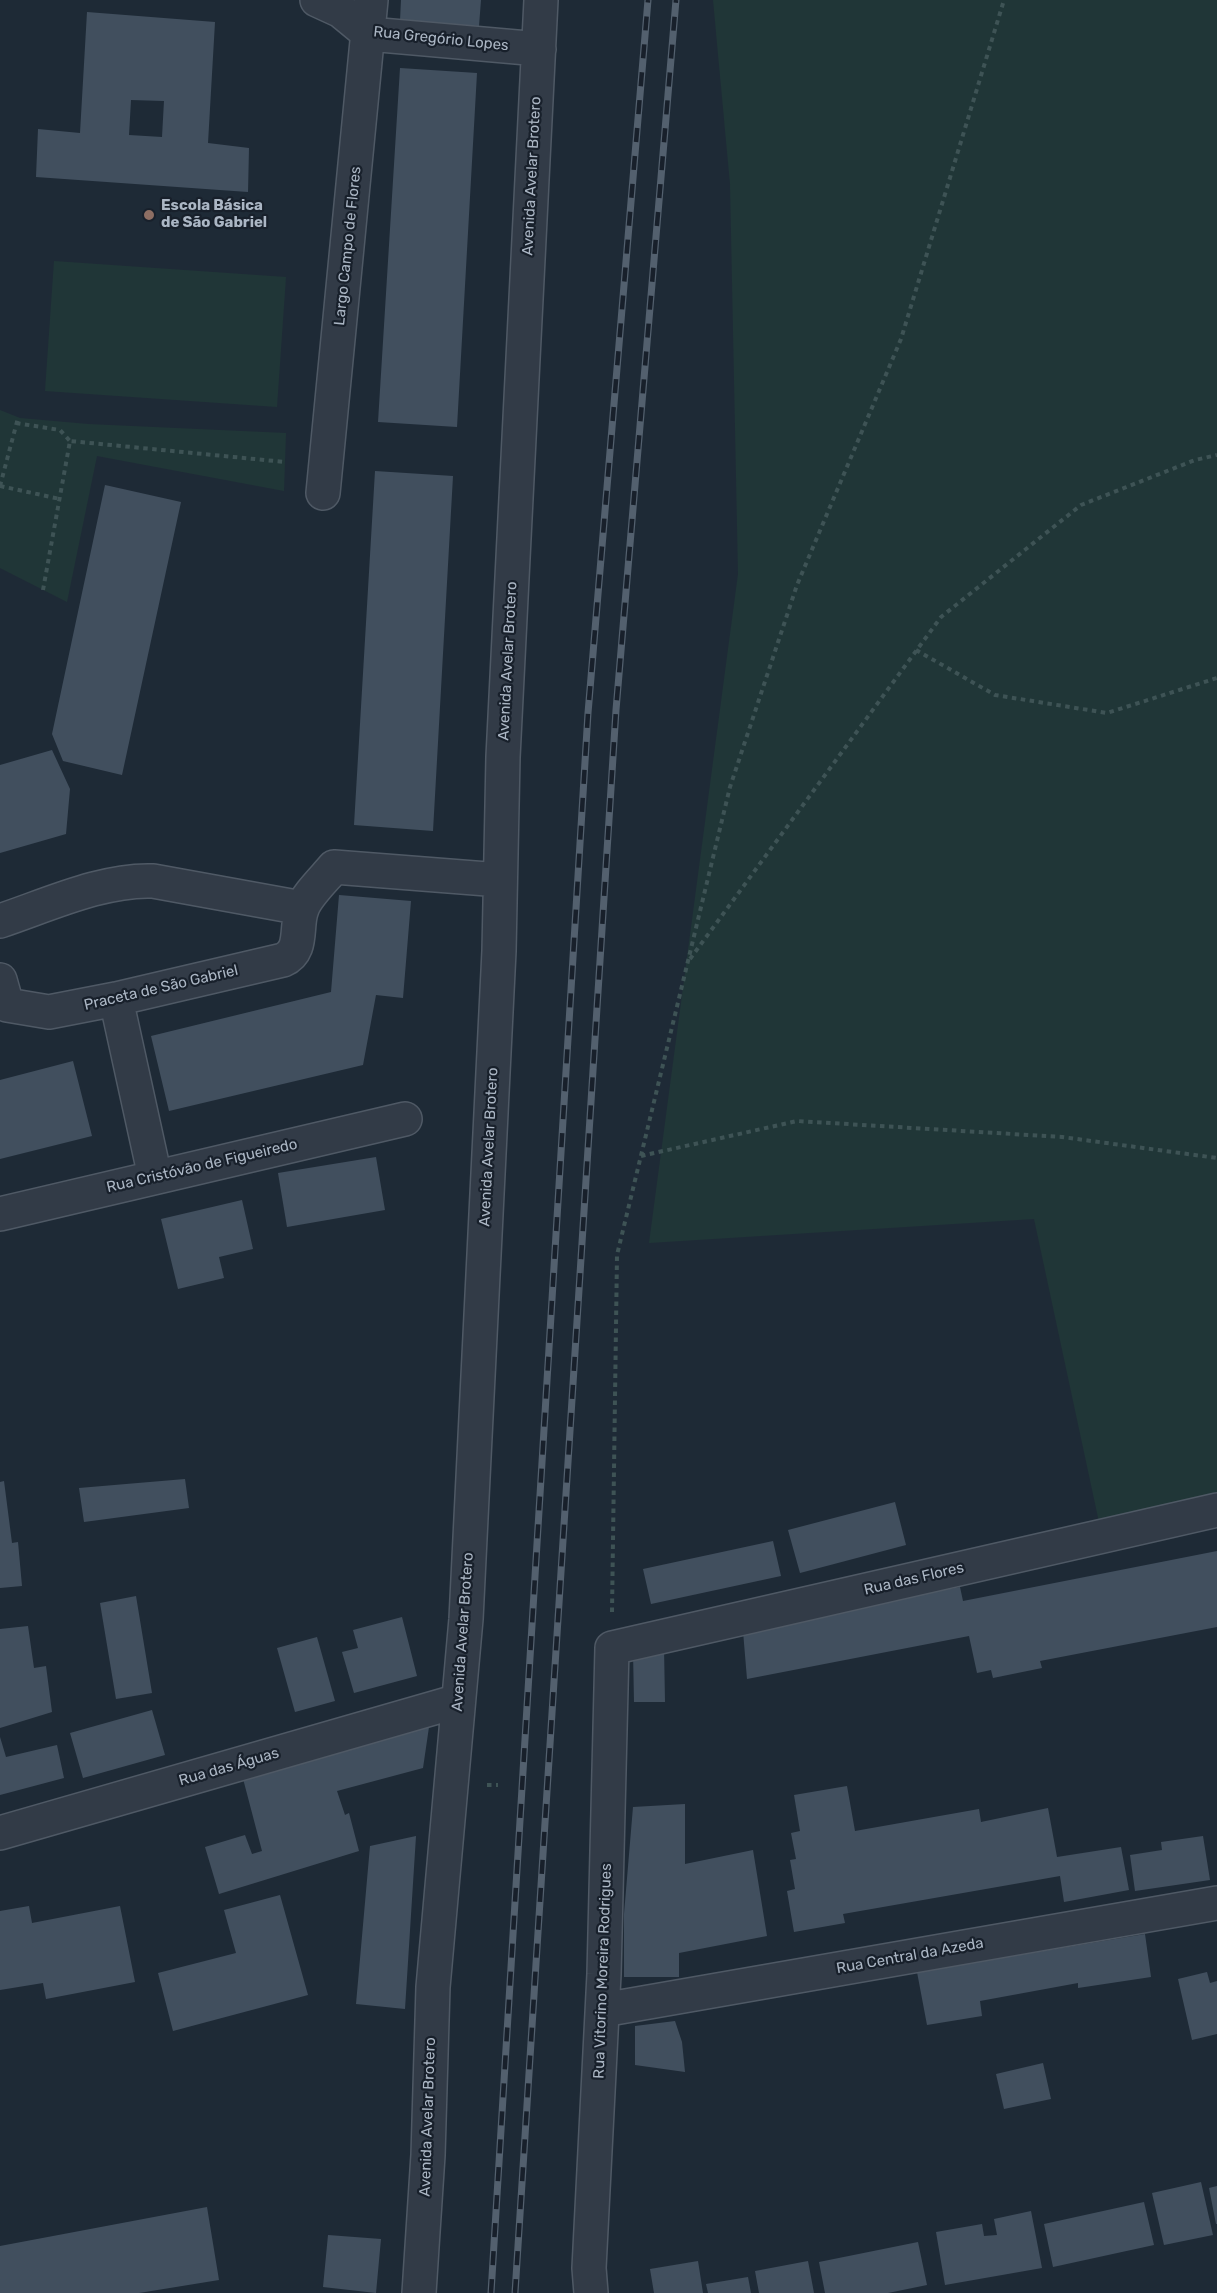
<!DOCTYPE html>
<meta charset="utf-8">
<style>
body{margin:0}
canvas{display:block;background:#1e2a36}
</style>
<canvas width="1217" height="2293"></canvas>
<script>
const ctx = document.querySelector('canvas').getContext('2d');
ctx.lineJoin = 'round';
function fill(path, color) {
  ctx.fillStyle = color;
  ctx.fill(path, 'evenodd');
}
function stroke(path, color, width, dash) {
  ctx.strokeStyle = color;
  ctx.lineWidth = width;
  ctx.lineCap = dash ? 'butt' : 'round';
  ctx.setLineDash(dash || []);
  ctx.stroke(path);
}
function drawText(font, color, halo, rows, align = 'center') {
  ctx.font = font + ' Rubik,sans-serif';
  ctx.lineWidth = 4.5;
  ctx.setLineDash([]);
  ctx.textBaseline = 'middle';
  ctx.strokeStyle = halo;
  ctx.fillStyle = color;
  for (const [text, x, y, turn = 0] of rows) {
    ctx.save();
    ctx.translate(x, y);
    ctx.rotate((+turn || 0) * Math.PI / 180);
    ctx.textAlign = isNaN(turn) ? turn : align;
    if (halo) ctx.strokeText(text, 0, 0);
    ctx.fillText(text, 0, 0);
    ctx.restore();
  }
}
fill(new Path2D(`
 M713,0h504v1500l-117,27 -66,-308 -385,24 89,-669 -8,-390z
 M54,261l232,16 -9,130 -232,-16z
 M0,410l20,8 68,6 198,9 -2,58 -187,-35 -30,146 -67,-34z`), '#203637');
fill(new Path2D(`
 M401,0h80l-2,26 -79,-5z
 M87,12l128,10 -7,121 41,5 -1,44 -212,-15 2,-48 42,4zM131,100l33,1 -2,36 -33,-2z
 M400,68l77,5 -20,354 -79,-5z
 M375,471l78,5 -20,355 -79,-6z
 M105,485l76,17 -59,273 -59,-14 -11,-27z
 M52,750l18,39 -4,45 -66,19v-88z
 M339,895l72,6 -8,97 -27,-3 -13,70 -194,46 -18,-75 180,-44z
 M73,1061l19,75 -92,23v-79z
 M376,1157l9,53 -98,17 -9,-54z
 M242,1200l11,49 -34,8 5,21 -46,11 -17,-70z
 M185,1479l4,29 -105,14 -5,-34z
 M4,1481l8,62 6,-1 4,44 -22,2v-106z
 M895,1502l11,43 -106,28 -12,-43z
 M773,1541l8,35 -130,28 -8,-35z
 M1217,1551v76l-177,34 2,7 -49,10 -2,-8 -14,3 -8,-37 -222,43 -4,-48 52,-14 165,-30 3,14z
 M136,1596l16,97 -36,6 -16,-96z
 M402,1617l15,59 -63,17 -12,-41 16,-4 -5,-18z
 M28,1626l6,42 12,-2 6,46 -52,16v-99z
 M317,1637l18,64 -40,11 -18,-64z
 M664,1648l1,54h-31l-1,-51z
 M152,1710l13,45 -82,23 -13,-45z
 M406,1724l23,3 -6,41 -86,23 8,24 4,-2 10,38 -140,43 -14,-47 40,-12 7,19 10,-3 -21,-80z
 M0,1737l6,20 51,-12 7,33 -64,17z
 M847,1786l8,45 124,-22 2,13 67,-14 9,49 64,-10 8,43 -65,12 -4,-26 -217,38 2,9 -51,9 -7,-41 8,-2 -5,-29 6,-1 -5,-26 9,-2 -6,-36z
 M685,1804v60l68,-14 14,86 -88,17v24h-55v-63l9,-107z
 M416,1836l-11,173 -49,-5 14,-158z
 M1203,1836l7,44 -75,11 -5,-36 32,-5 -1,-8z
 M280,1895l28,100 -135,36 -15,-58 78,-20 -12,-43z
 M29,1906l3,17 88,-17 15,76 -89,17 -3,-16 -43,7v-79z
 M1145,1934l6,43 -73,11v-5l-98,18 2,15 -55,9 -10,-53z
 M1207,1972l3,11 7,-2v53l-25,6 -14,-61z
 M675,2021l7,21 3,30 -50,-7v-39z
 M1043,2063l8,36 -47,10 -8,-35z
 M1201,2182l12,53 -49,10 -12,-52z
 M1217,2186v38h-1l-7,-36z
 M1144,2202l10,43 -101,22 -9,-43z
 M207,2207l12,73 -80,13h-139v-47z
 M1031,2211l11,57 -97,17 -9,-53 46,-8 2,12 13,-1 -3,-16z
 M328,2235l53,4 -5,54 -53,-6z
 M918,2242l9,43 -39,8h-63l-6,-31z
 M698,2261l5,32h-49l-4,-24z
 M808,2261l6,32h-55l-4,-22z
 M748,2277l3,16h-43l-2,-9z`), '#414f5e');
const minor = new Path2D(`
 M317,0l24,11 28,23 170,15
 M323,493l48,-493
 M0,921c48,-16 103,-42 153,-40l149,27
 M0,980l7,25 42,7 67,-13 167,-39c21,-9 12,-34 19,-51 4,-13 23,-31 32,-42l166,13
 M116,999l39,178
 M0,1214l405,-95
 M0,1833l458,-132
 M603,2010l614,-107
 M419,2293l9,-138 5,-168 33,-368 33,-668 4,-194 38,-757
 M591,2293l-2,-25 15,-294 8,-326 605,-138`);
stroke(minor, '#4f5965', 36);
stroke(new Path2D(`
 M16,423l44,7 10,11
 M0,486l18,-68
 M0,486l60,13
 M43,590l27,-149 215,21
 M916,650l79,45 112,18 110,-35
 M690,959l251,-342 140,-112 114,-45 22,-5
 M641,1156l156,-35 265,16 155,21
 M612,1612l5,-357 113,-468 67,-202 104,-246 103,-339
 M487,1785h11`), '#3e5355', 4, [4.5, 4.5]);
stroke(minor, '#323b47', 33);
const rail = new Path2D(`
 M491,2293l97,-1580 60,-713
 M515,2293l101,-1583 60,-710`);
stroke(rail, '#53606e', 7);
stroke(rail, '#18202b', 4.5, [14]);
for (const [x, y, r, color] of [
 [149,215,6,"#8d6e63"]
]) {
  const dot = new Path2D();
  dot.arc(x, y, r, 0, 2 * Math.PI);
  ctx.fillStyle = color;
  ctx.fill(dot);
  stroke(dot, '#18202b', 2);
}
drawText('15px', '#abb6c4', '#18202b', [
 ["Rua Gregório Lopes",441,39,6],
 ["Avenida Avelar Brotero",532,176,-87],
 ["Largo Campo de Flores",348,246,-84],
 ["Avenida Avelar Brotero",508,661,-87],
 ["Praceta de São Gabriel",161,988,-13],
 ["Avenida Avelar Brotero",489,1147,-87],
 ["Rua Cristóvão de Figueiredo",202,1166,-13],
 ["Rua das Flores",914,1579,-13],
 ["Avenida Avelar Brotero",463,1632,-86],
 ["Rua das Águas",229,1767,-16],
 ["Rua Central da Azeda",910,1956,-10],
 ["Rua Vitorino Moreira Rodrigues",603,1971,-88],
 ["Avenida Avelar Brotero",428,2117,-88]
]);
drawText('bold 15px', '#abb6c4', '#18202b', [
 ["Escola Básica",161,206],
 ["de São Gabriel",161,223]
], 'left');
</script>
